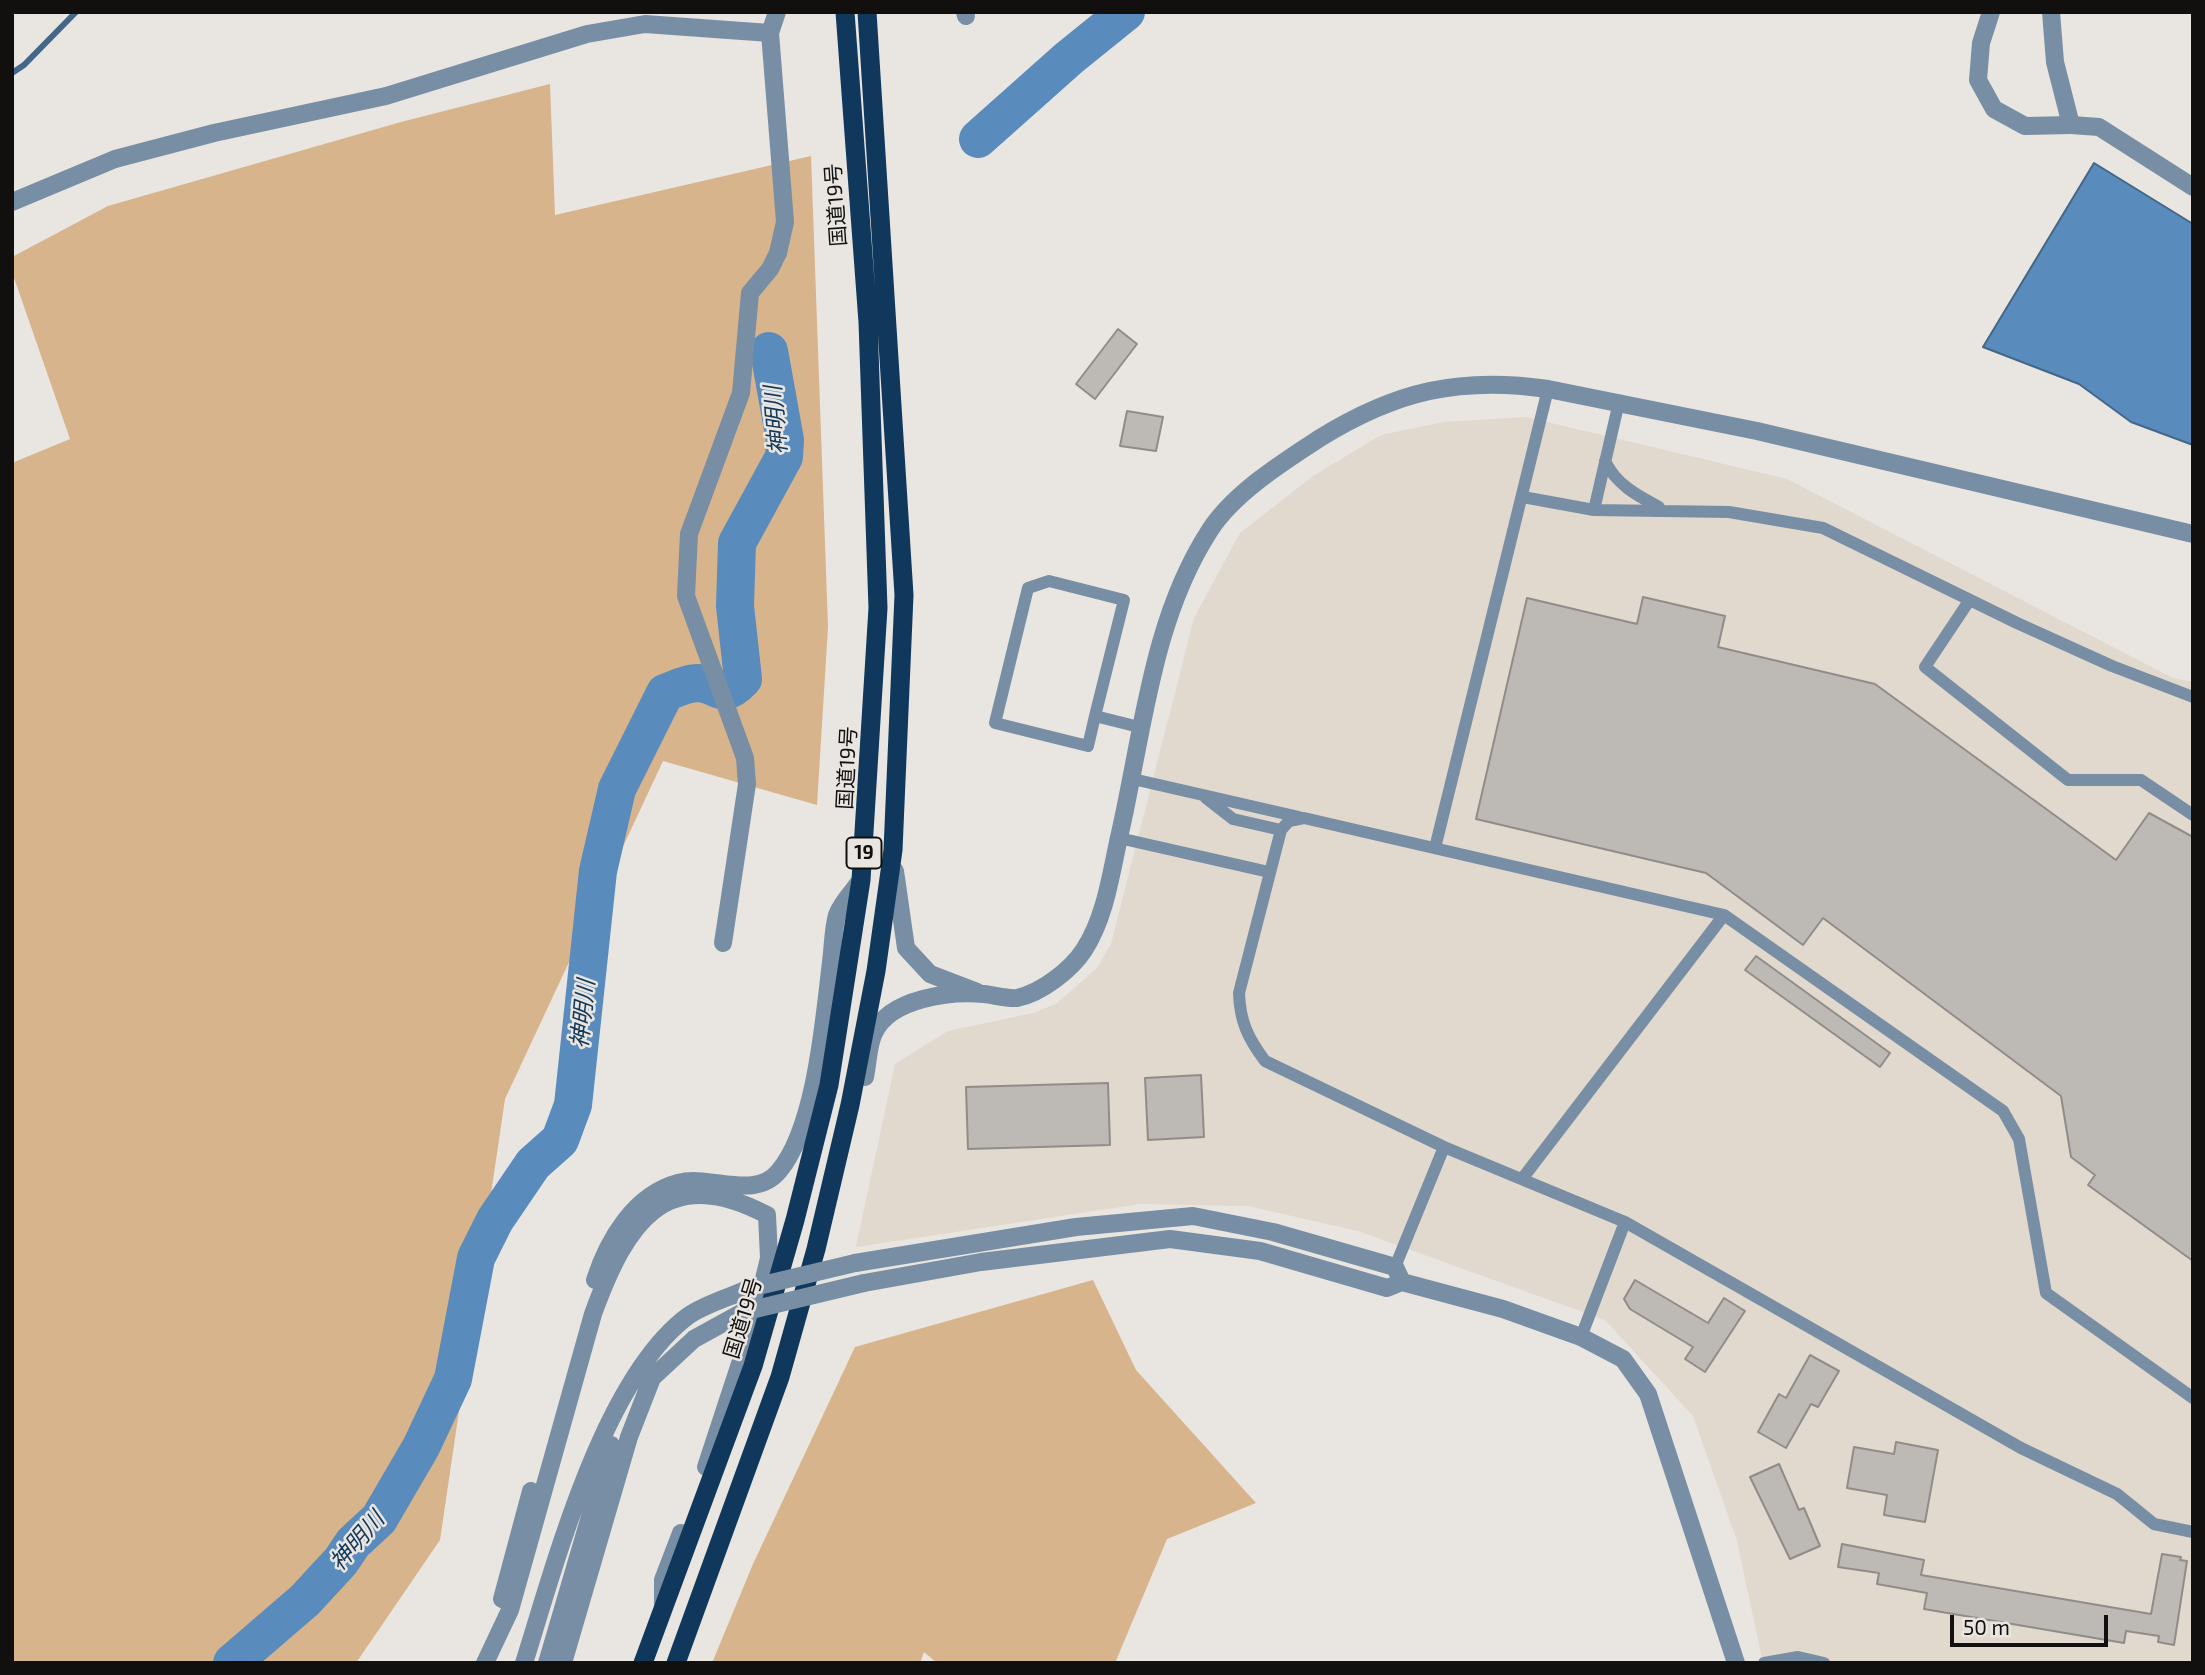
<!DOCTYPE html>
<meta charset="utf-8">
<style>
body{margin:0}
#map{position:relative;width:2205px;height:1675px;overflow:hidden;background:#e9e5e0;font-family:"Exo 2",sans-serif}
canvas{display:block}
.frame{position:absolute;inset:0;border:14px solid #11100e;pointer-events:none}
.scale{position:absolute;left:1950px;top:1615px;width:158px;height:32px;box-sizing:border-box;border:4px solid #11100e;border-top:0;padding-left:9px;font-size:21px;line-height:24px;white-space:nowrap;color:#11100e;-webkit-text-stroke:5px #e9e5e0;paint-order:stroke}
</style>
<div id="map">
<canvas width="2205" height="1675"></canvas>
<div class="frame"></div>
<div class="scale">50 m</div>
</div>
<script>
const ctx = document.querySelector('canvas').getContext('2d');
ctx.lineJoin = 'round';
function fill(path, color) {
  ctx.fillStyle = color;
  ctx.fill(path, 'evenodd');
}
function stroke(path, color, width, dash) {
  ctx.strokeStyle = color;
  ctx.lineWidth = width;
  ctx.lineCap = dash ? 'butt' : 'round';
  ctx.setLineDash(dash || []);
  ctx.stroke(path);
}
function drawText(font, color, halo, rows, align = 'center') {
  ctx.font = font + ' "Exo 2","Noto Sans JP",sans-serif';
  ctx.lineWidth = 5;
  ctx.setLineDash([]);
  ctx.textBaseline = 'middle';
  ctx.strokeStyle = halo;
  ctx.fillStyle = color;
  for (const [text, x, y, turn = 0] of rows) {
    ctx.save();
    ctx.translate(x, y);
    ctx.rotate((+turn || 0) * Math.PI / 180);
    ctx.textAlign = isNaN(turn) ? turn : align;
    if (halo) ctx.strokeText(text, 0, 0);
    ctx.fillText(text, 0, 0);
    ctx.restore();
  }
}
fill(new Path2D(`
 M1526,417l261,62 386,199 20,4v981h-430l-26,-122 -44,-125 -88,-96 -247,-89 -110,-25 -108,-2 -284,43 39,-183 53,-33 85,-18 23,-9 41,-36 14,-24 83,-326 46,-85 73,-57 68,-41 63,-13z`), '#e1d8ce');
fill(new Path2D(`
 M550,84l5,131 256,-59 17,471 -11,178 -154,-44 -158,338 -65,441 -84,123h-344v-1200l58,-24 -58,-167v-15l96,-51 293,-84z
 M1093,1280l43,90 120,133 -89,36 -52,124h-178l-13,-11 -4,11h-208l41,-99 102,-217z`), '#d7b48c');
const water = new Path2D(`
 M2094,163l99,61v221l-62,-23 -52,-38 -96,-37z`);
fill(water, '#598cbd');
stroke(water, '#436788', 2);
stroke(new Path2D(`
 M12,73l12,-8 52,-53`), '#436788', 6);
stroke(new Path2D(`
 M978,139l91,-81 57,-46
 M232,1663l73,-63 36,-39 12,-18 26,-24 42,-72 32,-68 23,-121 19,-38 38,-56 27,-24 13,-35 25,-234 19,-82 48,-96c10,-4 22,-10 33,-10 22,1 23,19 45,-4l-8,-73 2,-63 47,-86 1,-17 -16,-89`), '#598cbd', 38);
const building = new Path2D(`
 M1118,329l19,15 -42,55 -19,-15z
 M1127,411l36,6 -7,34 -36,-5z
 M1643,597l82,19 -7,31 157,37 241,176 33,-47 44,24v424l-105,-76 7,-10 -24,-18 -10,-61 -238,-178 -20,27 -97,-72 -230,-54 51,-221 110,26z
 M1756,956l134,97 -10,14 -135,-97z
 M1201,1075l3,62 -56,3 -3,-62z
 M1108,1083l2,62 -142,4 -2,-62z
 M1635,1280l73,43 16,-25 21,13 -40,61 -20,-13 8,-12 -63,-38 -6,-10z
 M1810,1355l29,16 -21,36 -7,-3 -25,44 -28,-16 21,-38 7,4z
 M1896,1442l42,8 -13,72 -41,-7 3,-20 -40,-7 7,-41 40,7z
 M1779,1464l20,46 5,-2 16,38 -30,13 -40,-82z
 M1842,1544l82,16 -3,15 230,39 11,-60 19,3 -1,3 7,1 -13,84 -16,-3 1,-6 -33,-5 -2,12 -200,-34 3,-16 -50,-9 2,-11 -41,-6z`);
fill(building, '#bdbab5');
stroke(building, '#908d89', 2);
stroke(new Path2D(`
 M1605,461c11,23 31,34 54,46
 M1523,497l71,13 135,2 94,16 194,95 95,43 81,31
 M1594,510l25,-108
 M1969,601l-44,66 143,113h73l52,35
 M1095,716l29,-116 -75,-19 -21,7 -33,135 93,23 7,-30 48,12
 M1133,779l166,38
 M1206,798l27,21 48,11
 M1119,838l150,34
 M1435,848l113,-459
 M1522,1179l202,-264
 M1395,1267l49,-120
 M1581,1337l44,-115
 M2193,1398l-147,-105 -27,-154 -16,-28 -279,-196 -420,-97 -15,3 -8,9 -42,163c1,29 9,45 26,68l179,86 181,75 396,226 96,46 37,30 39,8
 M1764,1663l34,-6 26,6`), '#788ea4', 12);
stroke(new Path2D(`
 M965,12l1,4
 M1991,12l-10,31 -3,37 16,29 31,17 46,-1 -16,-63 -4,-50
 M12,202l103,-43 99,-26 172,-37 201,-62 58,-10 125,9
 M723,943l24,-159 -2,-26 -59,-162 3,-62 52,-141 9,-100 20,-24 8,-16 7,-31 -15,-189 7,-21`), '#788ea4', 18);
stroke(new Path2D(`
 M2071,125l28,2 94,60
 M895,871l11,77 24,26 47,18
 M865,1077c3,-14 3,-32 9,-44 16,-35 76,-42 110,-39 10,1 23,5 33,4 24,-5 54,-28 67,-48 22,-34 27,-78 36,-117 23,-101 32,-214 90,-303 24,-37 73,-68 110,-92 76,-47 140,-62 228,-49l209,42 436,103
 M855,1263l221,-36 117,-11 80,16 122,35 7,15
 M595,1280c13,-40 39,-85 83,-97 32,-9 77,18 101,-12 37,-44 45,-152 52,-209 2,-15 2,-33 6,-47 4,-12 17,-25 24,-35
 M864,1283l117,-21 189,-23 90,12 127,37 15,-6 101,27 78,28 42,22 25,35 88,269
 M502,1599l29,-108
 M663,1603v-23l18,-47
 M485,1663l25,-53 83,-296c33,-90 71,-153 174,-99l2,43 -15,63 -48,146
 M524,1663c31,-98 79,-284 164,-347 17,-12 43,-19 62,-28
 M547,1663l64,-218
 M563,1663l66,-226 23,-59 42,-39 49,-27`), '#788ea4', 18);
stroke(new Path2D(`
 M643,1663l110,-297 42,-146 34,-135 32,-205 17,-272 -10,-286 -23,-310
 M676,1663l104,-286 36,-128 34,-144 26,-134 17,-121 11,-255 -37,-583`), '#10385c', 19);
stroke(new Path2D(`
 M750,1288l105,-25
 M743,1312l121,-29`), '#788ea4', 18);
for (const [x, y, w] of [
 [864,853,35]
]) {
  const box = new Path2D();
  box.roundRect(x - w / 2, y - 15.5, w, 31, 5);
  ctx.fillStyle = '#e9e5e0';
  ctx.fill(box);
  stroke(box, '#11100e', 2);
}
drawText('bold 19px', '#11100e', null, [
 ["19",864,853]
]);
drawText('21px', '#11100e', '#e9e5e0', [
 ["国道19号",836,205,-94],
 ["国道19号",847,768,-87],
 ["国道19号",743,1318,-73]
]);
drawText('italic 23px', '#11385a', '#e9e5e0', [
 ["神明川",776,420,-95],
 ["神明川",583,1014,-84],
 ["神明川",357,1541,-49]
]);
</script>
